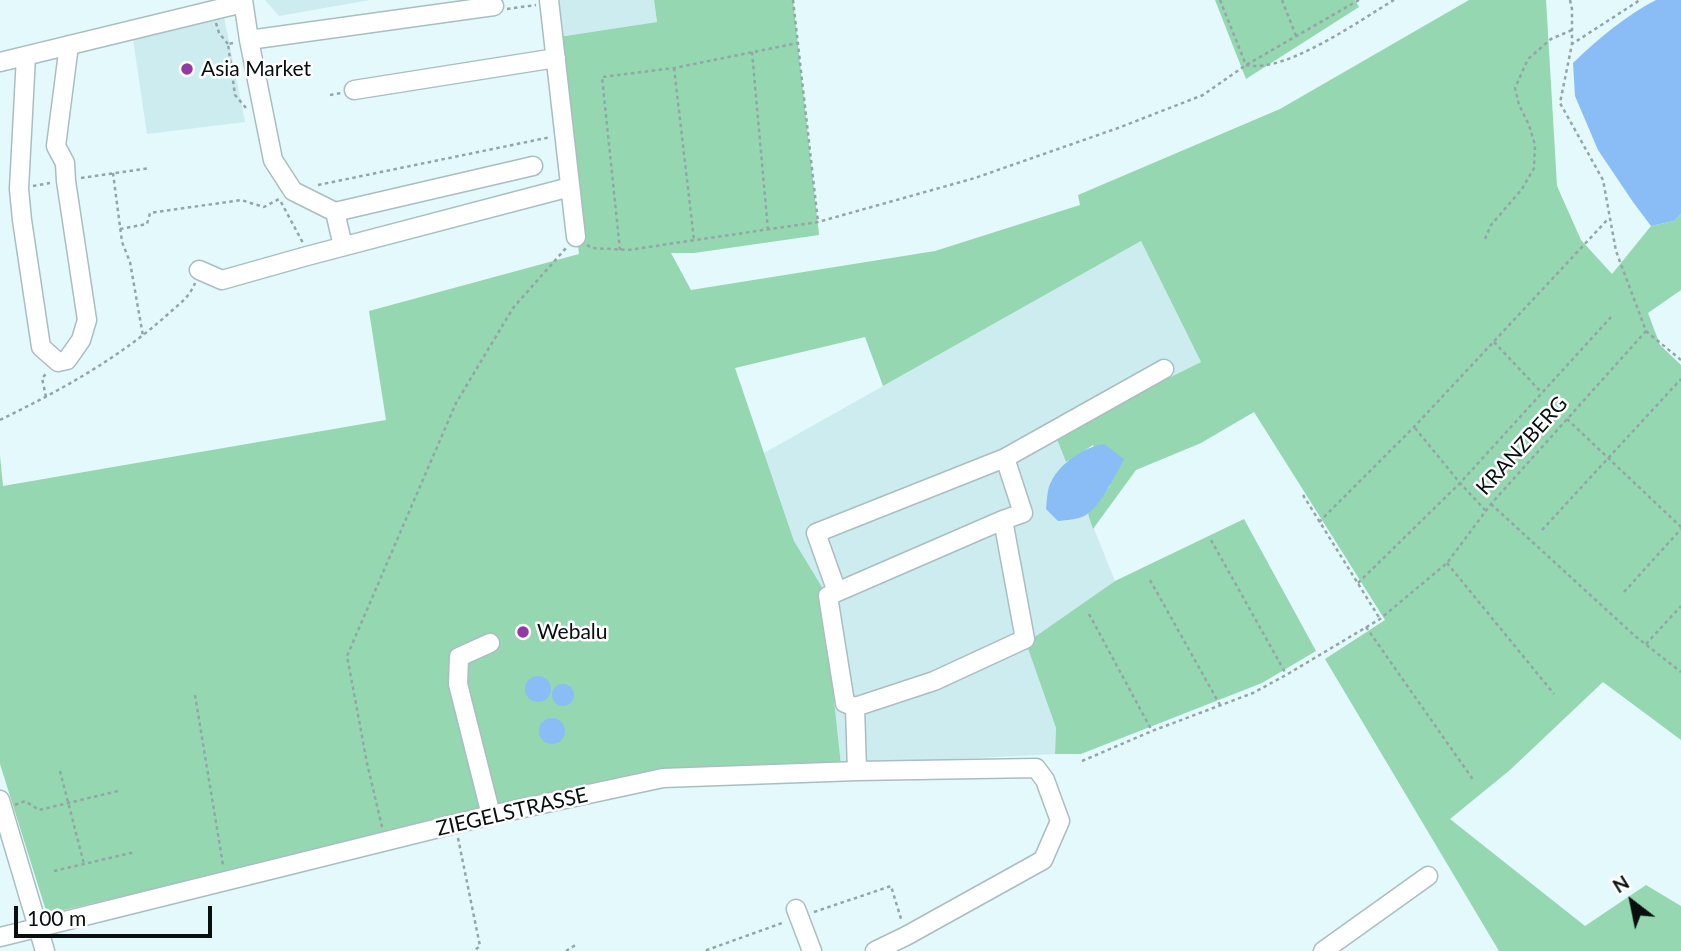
<!DOCTYPE html>
<style>
body{margin:0}
#map{position:relative;width:1681px;height:951px;overflow:hidden;background:#e3f9fb;font-family:Lato,sans-serif}
canvas{display:block}
.north{position:absolute;left:1597px;top:867px;width:70px;height:70px;-webkit-text-stroke:5px #fff;paint-order:stroke;rotate:328deg;font-size:19px;font-weight:700;line-height:28px;text-align:center;color:#070f0f}
.north::after{content:'';display:block;margin:auto;width:24px;height:32px;background:#070f0f;clip-path:polygon(50% 0,100% 100%,50% 72%,0 100%)}
.scale{position:absolute;left:14px;top:906px;width:198px;height:32px;box-sizing:border-box;border:4px solid #070f0f;border-top:0;padding-left:9px;font-size:21px;line-height:24px;white-space:nowrap;color:#070f0f;-webkit-text-stroke:5px #fff;paint-order:stroke}
</style>
<div id="map">
<canvas width="1681" height="951"></canvas>
<div class="north">N</div>
<div class="scale">100 m</div>
</div>
<script>
const ctx = document.querySelector('canvas').getContext('2d');
ctx.lineJoin = 'round';
function fill(path, color) {
  ctx.fillStyle = color;
  ctx.fill(path, 'evenodd');
}
function stroke(path, color, width, dash) {
  ctx.strokeStyle = color;
  ctx.lineWidth = width;
  ctx.lineCap = dash ? 'butt' : 'round';
  ctx.setLineDash(dash || []);
  ctx.stroke(path);
}
function drawText(font, color, halo, rows, align = 'center') {
  ctx.font = font + ' Lato,sans-serif';
  ctx.lineWidth = 5;
  ctx.setLineDash([]);
  ctx.textBaseline = 'middle';
  ctx.strokeStyle = halo;
  ctx.fillStyle = color;
  for (const [text, x, y, turn = 0] of rows) {
    ctx.save();
    ctx.translate(x, y);
    ctx.rotate((+turn || 0) * Math.PI / 180);
    ctx.textAlign = isNaN(turn) ? turn : align;
    if (halo) ctx.strokeText(text, 0, 0);
    ctx.fillText(text, 0, 0);
    ctx.restore();
  }
}
fill(new Path2D(`
 M265,0h105l-91,16z
 M547,0h107l3,22 -105,16z
 M224,17l21,105 -98,12 -14,-95z
 M1141,241l60,121 -146,72 11,28 -16,21 20,37 18,-6 27,67 -89,62 30,85 -1,26 -214,11 -19,-178 -28,-46 -30,-88z`), '#cdecef');
fill(new Path2D(`
 M654,0h139l26,235 -125,18h-23l20,37 244,-39 145,-46 -2,-10 202,-86 189,-109h77l11,186 24,54 31,34 39,-48 23,-5 7,-7v76l-33,23 12,32 21,20v375l-78,-58 -93,88 -60,49 135,107 61,-41 35,21v45h-182l-174,-292 60,-39 -131,-208 -53,31 -65,27 -43,59 -5,-15 22,-28 -17,-41 -27,17 -11,-28 146,-72 -60,-121 -258,145 -18,-49 -130,31 59,173 28,46 19,178 -181,6 -613,143 -47,-150v-308l3,30 383,-66 -17,-109 210,-57 -27,-216 105,-16z
 M1215,0h140l4,7 -113,72z
 M1244,519l72,132 -54,32 -181,71h-26l1,-26 -30,-85 89,-62z`), '#94d7b0');
fill(new Path2D(`
 M1656,0h25v214l-7,7 -23,5 -18,-24 -35,-52 -23,-54 -2,-33c25,-24 52,-47 83,-63z
 M1104,444l20,15c-7,14 -25,49 -38,56 -9,5 -19,5 -28,6l-12,-12c1,-8 1,-20 5,-27 9,-19 33,-35 53,-38z
 M525 689a13 13 0 1 1 26 0a13 13 0 1 1-26 0Z
 M552 695a11 11 0 1 1 22 0a11 11 0 1 1-22 0Z
 M539 731a13 13 0 1 1 26 0a13 13 0 1 1-26 0Z`), '#8abdf5');
const minor = new Path2D(`
 M243,0l6,40 24,120 20,31 42,21 198,-46
 M549,0l27,237
 M249,40l245,-34
 M26,56l-7,133 3,31 19,127 17,15 9,-2 14,-20 6,-20 -21,-139 -1,-18 -9,-17 13,-101
 M0,62l243,-59
 M354,90l202,-32
 M335,212l8,34
 M199,270l23,10 85,-24 263,-69
 M1003,520l20,-7 -18,-55
 M837,592l-9,4 17,107 10,4
 M490,643l-31,14 -1,27 33,131
 M857,771l-2,-64 79,-26 91,-42 -22,-119 -166,72 -21,-59 189,-75 159,-89
 M0,800l45,151
 M796,909l16,42
 M0,937l491,-122 172,-37 194,-7 179,-3 9,12 15,41 -17,39 -137,76 -31,15
 M1323,951l105,-75`);
stroke(minor, '#a9bec0', 21);
stroke(new Path2D(`
 M793,0l25,222
 M1220,0l26,65
 M1282,0l14,36
 M1570,0l2,9v35
 M507,9l29,-4
 M216,23l3,10 9,11
 M233,43l-5,1 7,51 11,13
 M752,52l16,178
 M1246,65c39,9 114,-45 148,-65
 M674,68l20,172
 M330,95l11,-2
 M113,173l9,69 8,20 13,74
 M81,178l69,-10
 M318,185l233,-48
 M33,186l17,-3
 M281,202l22,41
 M120,229l27,-5 3,-11 91,-13 23,7 15,-8
 M1485,239l6,-14 31,-36 12,-21 1,-23 -6,-20 -10,-20 -4,-17 13,-29 23,-20 21,-9
 M587,245l5,3 36,2 190,-28 157,-44 143,-50 85,-33 43,-30 113,-65
 M620,250l-18,-173 72,-9 124,-25
 M1646,331l35,29
 M1494,342l48,51
 M46,397l-4,-19 6,-6
 M1567,419l114,108
 M0,420c59,-29 118,-61 167,-105 12,-11 22,-17 28,-32
 M1415,428l45,55 26,28
 M1303,495l77,124
 M1491,504l144,132 46,36
 M1319,522l95,-95 195,-209
 M1542,530l139,-151
 M1211,540l75,134
 M1447,563l107,131
 M1150,580l70,125
 M1358,583l102,-100 151,-166
 M1624,592l57,-63
 M1089,614l63,117
 M1366,627l108,154
 M1646,644l35,-38
 M195,695l28,170
 M1082,761l70,-30 101,-38 33,-18 94,-56 67,-56 44,-59 155,-173 -30,-80 -13,-71 -43,-77 12,-59 68,-44
 M60,771l24,93
 M15,805l10,-4 14,9 79,-19
 M382,827l-15,-64 -20,-107 109,-253 57,-95 53,-60
 M458,838l22,108 -6,5
 M54,871l81,-19
 M814,912l77,-26 11,36
 M566,951l11,-7
 M707,951v-1l78,-28`), '#94a5a7', 2.5, [3.5, 3.5]);
stroke(minor, '#fff', 18);
for (const [x, y, r, color] of [
 [187,69,7,"#9439a3"],
 [523,632,7,"#9439a3"]
]) {
  const dot = new Path2D();
  dot.arc(x, y, r, 0, 2 * Math.PI);
  ctx.fillStyle = color;
  ctx.fill(dot);
  stroke(dot, '#fff', 2.5);
}
drawText('21px', '#070f0f', '#fff', [
 ["Asia Market",201,69],
 ["Webalu",537,632]
], 'left');
drawText('21px', '#070f0f', '#fff', [
 ["KRANZBERG",1522,446,-48],
 ["ZIEGELSTRASSE",512,812,-13]
]);
</script>
